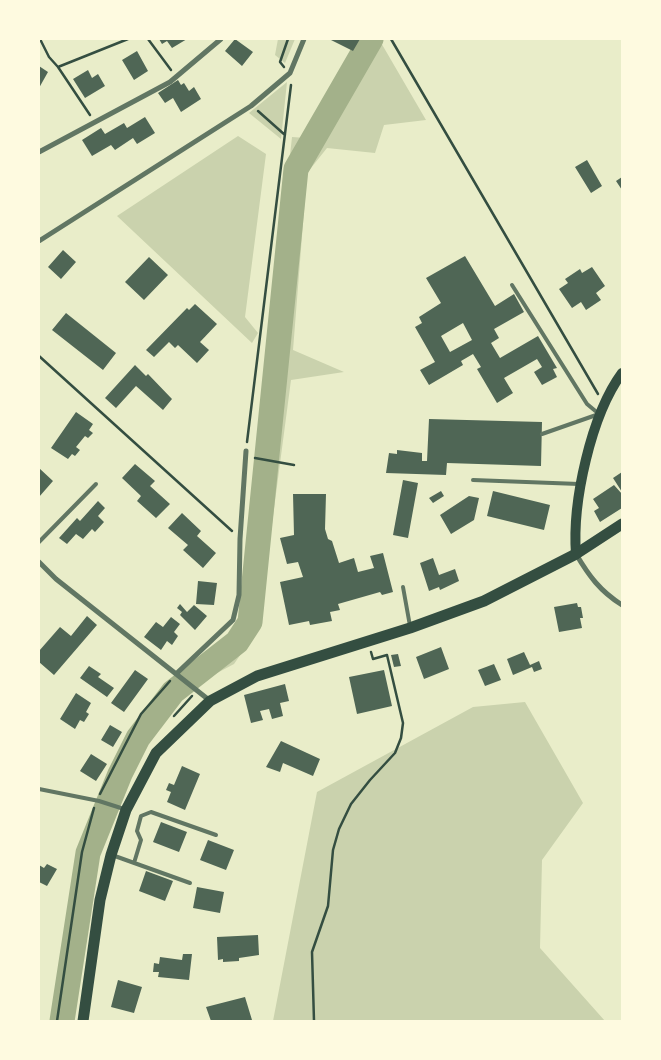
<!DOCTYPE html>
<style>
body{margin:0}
#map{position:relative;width:661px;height:1060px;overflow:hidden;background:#e9edc9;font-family:Raleway,sans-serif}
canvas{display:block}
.frame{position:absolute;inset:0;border:40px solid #fefae0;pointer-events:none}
</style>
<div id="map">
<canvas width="661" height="1060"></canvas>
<div class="frame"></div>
</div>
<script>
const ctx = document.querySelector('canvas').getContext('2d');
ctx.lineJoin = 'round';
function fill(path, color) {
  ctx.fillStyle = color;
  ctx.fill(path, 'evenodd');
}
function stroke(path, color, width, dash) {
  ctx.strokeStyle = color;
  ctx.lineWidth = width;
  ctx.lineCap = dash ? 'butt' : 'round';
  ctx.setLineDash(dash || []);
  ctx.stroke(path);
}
fill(new Path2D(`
 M278,39h17l-10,24 -10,-8z
 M380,41l46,79 -42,5 -9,28 -48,-5 -20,25 -14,177 51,22 -53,8 -26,197 -4,48 -27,39 -32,17 -13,-9 29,-22 27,-35 -3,-23 50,-455 29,2z
 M287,82l-6,57 -32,-26z
 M238,136l28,18 -21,163 13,16 -6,10 -135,-127z
 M525,702l58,101 -41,57 -2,88 65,73h-332l44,-229 156,-85z`), '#cad2ad');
stroke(new Path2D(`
 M62,1021l26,-168 32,-79 18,-36 35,-46 64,-50 13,-20 46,-453 75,-130`), '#a3b18a', 25);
fill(new Path2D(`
 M159,39h28l-15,9 -5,-7 -5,3z
 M235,39l18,13 -11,14 -17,-15z
 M329,39h31l-7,12z
 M137,51l11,20 -14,9 -12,-20z
 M39,66l9,6 -9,16z
 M88,70l4,8 6,-4 7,12 -20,12 -12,-19z
 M178,80l3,5 3,-2 5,8 5,-4 7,12 -20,13 -8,-14 -8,5 -7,-10z
 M145,117l10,16 -18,11 -4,-6 -18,12 -4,-5 -19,11 -10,-16 19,-12 4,6 19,-11 3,5z
 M587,160l15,26 -11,7 -16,-26z
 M622,177v13l-6,-9z
 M63,250l13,12 -15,17 -13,-12z
 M465,256l30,50 19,-12 10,18 -30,17 5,9 -8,5 9,15 38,-22 19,32 -4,1 4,8 -15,8 -8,-13 8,-5 -5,-8 -33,19 9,15 -16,10 -20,-34 4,-2 -8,-13 -12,7 2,4 -34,20 -9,-15 15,-8 -20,-35 7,-4 -3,-6 22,-14 -15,-25zM463,323l9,17 -22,12 -9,-16z
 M149,257l19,18 -24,25 -19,-18z
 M592,267l13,19 -9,7 5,7 -15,10 -5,-8 -9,6 -13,-19 9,-6 -3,-4 15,-10 2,4z
 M195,304l22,20 -17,18 9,8 -12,13 -19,-18 -3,3 -6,-6 -15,15 -8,-7 41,-42 2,2z
 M66,313l50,40 -13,17 -51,-40z
 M135,365l11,11 2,-2 24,25 -9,11 -27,-24 -20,22 -11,-10z
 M76,412l17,12 -4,6 4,3 -5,5 -3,-2 -9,11 4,3 -5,6 -3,-2 -4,5 -17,-11z
 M429,419l113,3 -1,44 -94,-3 -1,12 -60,-2 3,-20 8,1v-4l25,3v8h5z
 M135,464l20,17 -5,5 20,18 -14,14 -19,-17 4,-5 -19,-18z
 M39,468l14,13 -14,16z
 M622,472v20l-9,-14z
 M403,480l15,3 -10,55 -15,-3z
 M614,485l8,9v14l-22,14 -6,-11 5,-3 -6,-9z
 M441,491l3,5 -11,7 -4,-5z
 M493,491l57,14 -6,25 -57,-14z
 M293,494h33l-1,35 3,10 4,2 7,22 15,-5 4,14 16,-4 -4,-12 13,-3 10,39 -11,3 -2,-3 -42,12 2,6 -10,2 2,9 -22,4 -1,-4 -20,4 -9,-43 23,-5 -5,-15 -11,2 -7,-26 14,-3z
 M469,496l10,2 -5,22 -23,14 -11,-19z
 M98,501l7,7 -7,8 6,6 -9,10 -3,-3 -9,10 -7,-5 -9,10 -8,-6 18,-20 3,3z
 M182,513l19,18 -4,5 19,17 -13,15 -20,-18 5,-5 -20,-17z
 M433,558l6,17 16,-6 4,12 -19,9 -1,-3 -10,4 -9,-28z
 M198,581l19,2 -3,22 -18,-1z
 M577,603l1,4h3l2,11h-3l2,10 -23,4 -5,-25z
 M180,604l7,8 7,-7 13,11 -12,14 -15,-15 2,-3 -5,-4z
 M87,616l10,9 -43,50 -15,-13v-11l21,-24 11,9z
 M171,617l9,7 -6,8 4,4 -6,9 -5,-4 -6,9 -17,-13 12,-15 7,5z
 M441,647l8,22 -25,10 -8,-22z
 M524,652l6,13 9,-4 3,8 -8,3 -2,-5 -19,8 -6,-16z
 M398,654l3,12 -7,1 -3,-12z
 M494,664l7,16 -16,6 -7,-16z
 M89,666l12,8 -3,3 16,11 -7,9 -27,-19z
 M135,670l13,9 -24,33 -13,-9z
 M384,670l8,36 -35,8 -8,-37z
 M285,684l4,17 -9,2 3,13 -11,3 -3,-10 -9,2 3,9 -12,3 -7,-28z
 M76,693l15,10 -5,9 3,2 -5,8 -4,-2 -5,9 -15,-10z
 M110,725l12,7 -9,15 -12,-7z
 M281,741l39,18 -7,17 -30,-13 -3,9 -14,-5z
 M91,754l16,10 -11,17 -16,-10z
 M182,766l18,8 -15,36 -18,-8 4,-10 -5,-2 3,-7 5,2z
 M161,822l26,10 -8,20 -26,-10z
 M208,840l26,10 -8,20 -26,-10z
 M47,864l10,5 -10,17 -8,-4v-17l5,3z
 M146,871l27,10 -8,20 -26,-10z
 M197,887l27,5 -4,21 -27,-5z
 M258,935l1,20 -20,3v3l-16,1v-3l-5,1 -1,-23z
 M183,954h9l-3,26 -31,-3 1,-5h-6l1,-9 5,1 1,-7 22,3z
 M118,980l24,7 -8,26 -23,-6z
 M245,997l7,23 -41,1 -5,-14z`), '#4f6655');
stroke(new Path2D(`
 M40,39l9,18 9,10 70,-28
 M148,39l23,31
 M391,39l207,355
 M58,67l32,48
 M284,67l-4,-5 8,-23
 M258,111l27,24
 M39,356l193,175
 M247,442l44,-357
 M255,458l39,7
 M174,716l18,-20
 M100,794l41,-80 29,-33
 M57,1021l25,-169 12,-44
 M314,1021l-2,-69 16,-46 5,-56 6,-21 12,-25 19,-24 25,-27 6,-15 2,-15 -16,-68 -14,4 -2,-7`), '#344e41', 2.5);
stroke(new Path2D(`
 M512,285l75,119 12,10 -57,20
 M473,480l106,4
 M39,542l57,-58
 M403,587l7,39
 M39,789l60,12 25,8
 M112,855l78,28
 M134,863l7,-23 -4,-9 4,-15 10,-4 65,23`), '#617663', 4);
stroke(new Path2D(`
 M39,152l131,-70 51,-43
 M39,241l212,-135 39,-33 14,-34
 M576,554c13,22 24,37 46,51
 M39,562l17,17 153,121
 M176,674l57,-54 6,-25 1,-56 6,-88`), '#617663', 5);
stroke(new Path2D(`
 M576,554c-4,-52 15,-139 46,-181`), '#344e41', 10);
stroke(new Path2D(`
 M83,1021l17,-121 11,-45 15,-45 30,-57 54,-52 47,-25 153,-48 74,-27 92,-47 46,-30`), '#344e41', 11);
</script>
